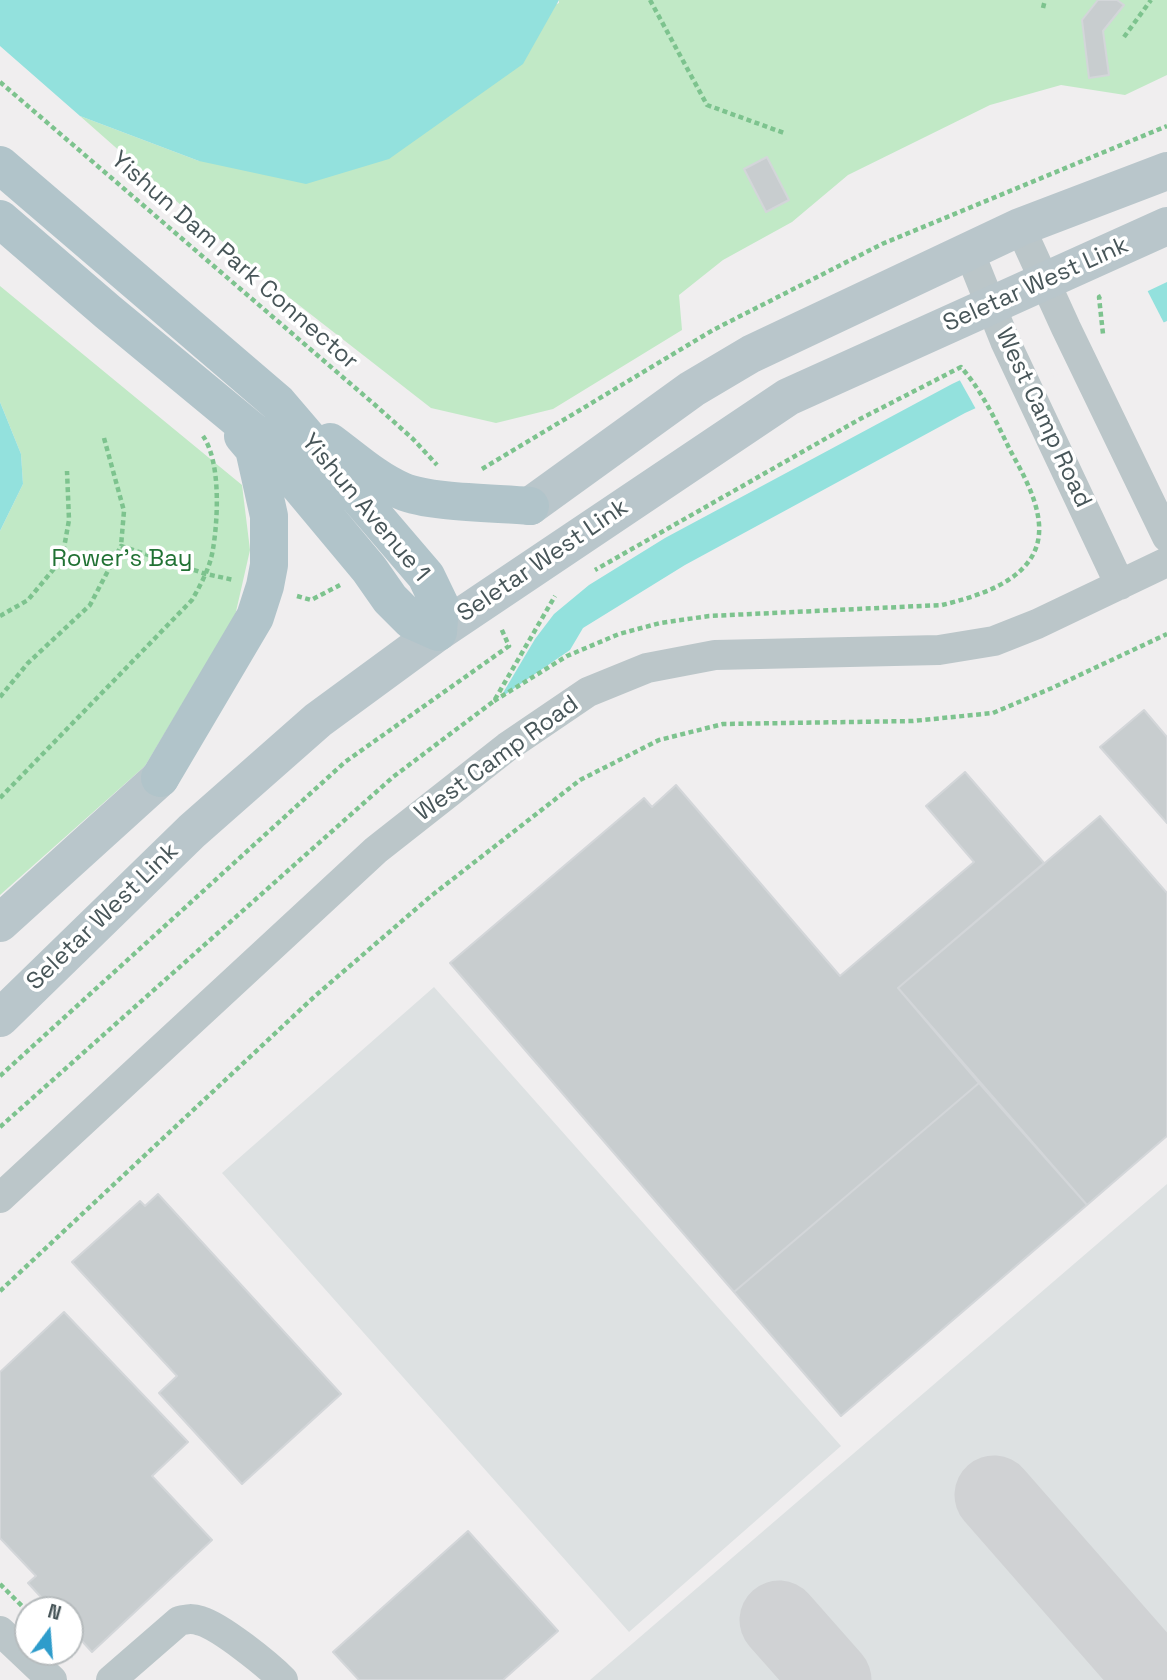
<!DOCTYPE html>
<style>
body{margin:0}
#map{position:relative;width:1167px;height:1680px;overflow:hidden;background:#f0eeef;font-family:"Space Grotesk",sans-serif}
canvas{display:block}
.north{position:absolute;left:14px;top:1596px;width:70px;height:70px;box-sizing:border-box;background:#fff;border:2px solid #b6bbbd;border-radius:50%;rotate:16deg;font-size:19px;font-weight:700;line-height:28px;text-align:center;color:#485659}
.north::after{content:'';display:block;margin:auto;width:24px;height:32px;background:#2e9ccb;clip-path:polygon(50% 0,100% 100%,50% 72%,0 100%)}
</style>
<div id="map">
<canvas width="1167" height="1680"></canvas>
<div class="north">N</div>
</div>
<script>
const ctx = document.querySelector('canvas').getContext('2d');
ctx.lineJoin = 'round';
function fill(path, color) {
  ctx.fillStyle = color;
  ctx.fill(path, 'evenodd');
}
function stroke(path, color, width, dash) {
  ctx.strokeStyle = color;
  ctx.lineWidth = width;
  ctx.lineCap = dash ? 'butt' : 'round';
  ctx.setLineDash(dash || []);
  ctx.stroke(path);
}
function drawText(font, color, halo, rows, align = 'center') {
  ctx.font = font + ' "Space Grotesk",sans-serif';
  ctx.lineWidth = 7;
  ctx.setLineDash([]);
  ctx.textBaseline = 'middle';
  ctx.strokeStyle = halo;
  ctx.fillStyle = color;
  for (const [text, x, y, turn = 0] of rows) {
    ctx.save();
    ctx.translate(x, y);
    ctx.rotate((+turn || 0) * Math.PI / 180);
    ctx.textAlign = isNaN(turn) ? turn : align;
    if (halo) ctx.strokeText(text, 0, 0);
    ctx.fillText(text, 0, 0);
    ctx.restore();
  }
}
fill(new Path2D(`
 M434,987l407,459 -212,186 -407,-459z
 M1167,1184v496h-577z`), '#dde1e2');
fill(new Path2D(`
 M559,0h608v75l-42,20 -64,-10 -71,20 -142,70 -56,47 -69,38 -44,35 3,35 -129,79 -57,14 -65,-15 -172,-134 -179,-158 119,45 360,-158z
 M0,286l242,199 8,65 -15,66 -90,150 -145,129v-364l23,-47 -2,-30 -21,-52z`), '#c1e9c6');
fill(new Path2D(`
 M0,0h559l-36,64 -134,95 -83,25 -107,-23 -119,-45 -80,-70z
 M1167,282v39l-202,92 -280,152 -102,63 -13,22 -70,48 35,-59 19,-25 35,-29 76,-47 287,-154z
 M0,402l21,52 2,30 -23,47z`), '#93e1dd');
fill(new Path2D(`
 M1146,288l19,37 -188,86 -19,-34z`), '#f0eeef');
stroke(new Path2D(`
 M994,1495l162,185
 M779,1620l53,60`), '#d0d2d4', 79);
const building = new Path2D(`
 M1098,0h19l7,5 -21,26 6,44 -20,3 -7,-58z
 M767,157l22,43 -23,12 -22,-43z
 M1144,710l23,27v86l-67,-76z
 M965,772l79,91 -146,125 81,95 -245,209 -284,-329 194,-165 8,9 24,-22 164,191 134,-114 -48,-56z
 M1100,816l67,77v243l-80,69 -189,-217z
 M979,1083l108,122 -246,211 -107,-124z
 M158,1194l183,200 -99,90 -83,-91 18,-17 -105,-114 68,-61 5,5z
 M64,1312l124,130 -36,34 60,64 -120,112 -22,-24v-18h-17l-25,-27 8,-7 -36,-38v-166z
 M468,1531l90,100 -55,49h-144l-26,-28z`);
fill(building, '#c8cdcf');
stroke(building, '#d3d6d9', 2);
stroke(new Path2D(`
 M650,0l57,105 77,28
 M1043,8l2,-8
 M1124,37l27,-37
 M0,82l374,322 39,35 24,26
 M1101,296l-2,1 4,37
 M104,438l20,73 -3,35
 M482,469l231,-139 169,-86 285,-118
 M297,596l14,4 29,-15
 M0,616l28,-16 34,-41 7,-39 -2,-49
 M0,697l28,-34 62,-58 31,-59 85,28 28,6
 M494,701l73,-45 52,-22 41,-11 49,-7 233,-11c41,-10 101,-28 97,-81 -2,-26 -17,-52 -29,-74 -14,-29 -28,-59 -49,-83l-101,52 -265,151
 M0,798l192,-198c9,-16 18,-32 21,-51 5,-30 8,-87 -10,-113
 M0,1076l345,-314 164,-116 -8,-18
 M0,1127l393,-350 101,-76 61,-105
 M0,1291l315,-295 116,-100 149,-116 79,-40 64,-16 190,-3 80,-8 59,-25 115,-54
 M0,1584l28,28`), '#7dc38e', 4.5, [5, 3.5]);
stroke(new Path2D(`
 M1020,227l46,101 101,209
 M969,251l36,90 115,244
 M0,1198l376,-348 131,-103 81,-55 59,-24 68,-13 224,-5 55,-9 43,-17 130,-62
 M0,1631l52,49
 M111,1680l68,-59c8,-2 13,-3 22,0 20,6 66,43 82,59`), '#bbc6c9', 30);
stroke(new Path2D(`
 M530,506l162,-117 59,-35 269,-127 147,-56
 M0,923l160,-145
 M0,1018l192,-187 126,-111 120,-88 350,-235 379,-171`), '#b9c6cb', 38);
stroke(new Path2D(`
 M0,165l278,238 148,173 14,29 -2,27 -27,-12 -21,-21 -21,-30 -111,-133 -150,-124 -108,-93
 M330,442c23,17 46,38 72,49 27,12 96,12 128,15
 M160,778l95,-161 10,-31 4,-21v-49l-15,-67 -11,-13`), '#b1c4ca', 38);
drawText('24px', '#485659', '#fff', [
 ["Yishun Dam Park Connector",234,261,41],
 ["Seletar West Link",1036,285,-24],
 ["West Camp Road",1043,418,65],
 ["Yishun Avenue 1",365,508,50],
 ["Seletar West Link",543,561,-34],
 ["West Camp Road",497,759,-36],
 ["Seletar West Link",103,917,-44]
]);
drawText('24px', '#217234', '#fff', [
 ["Rower's Bay",122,559]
]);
</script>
